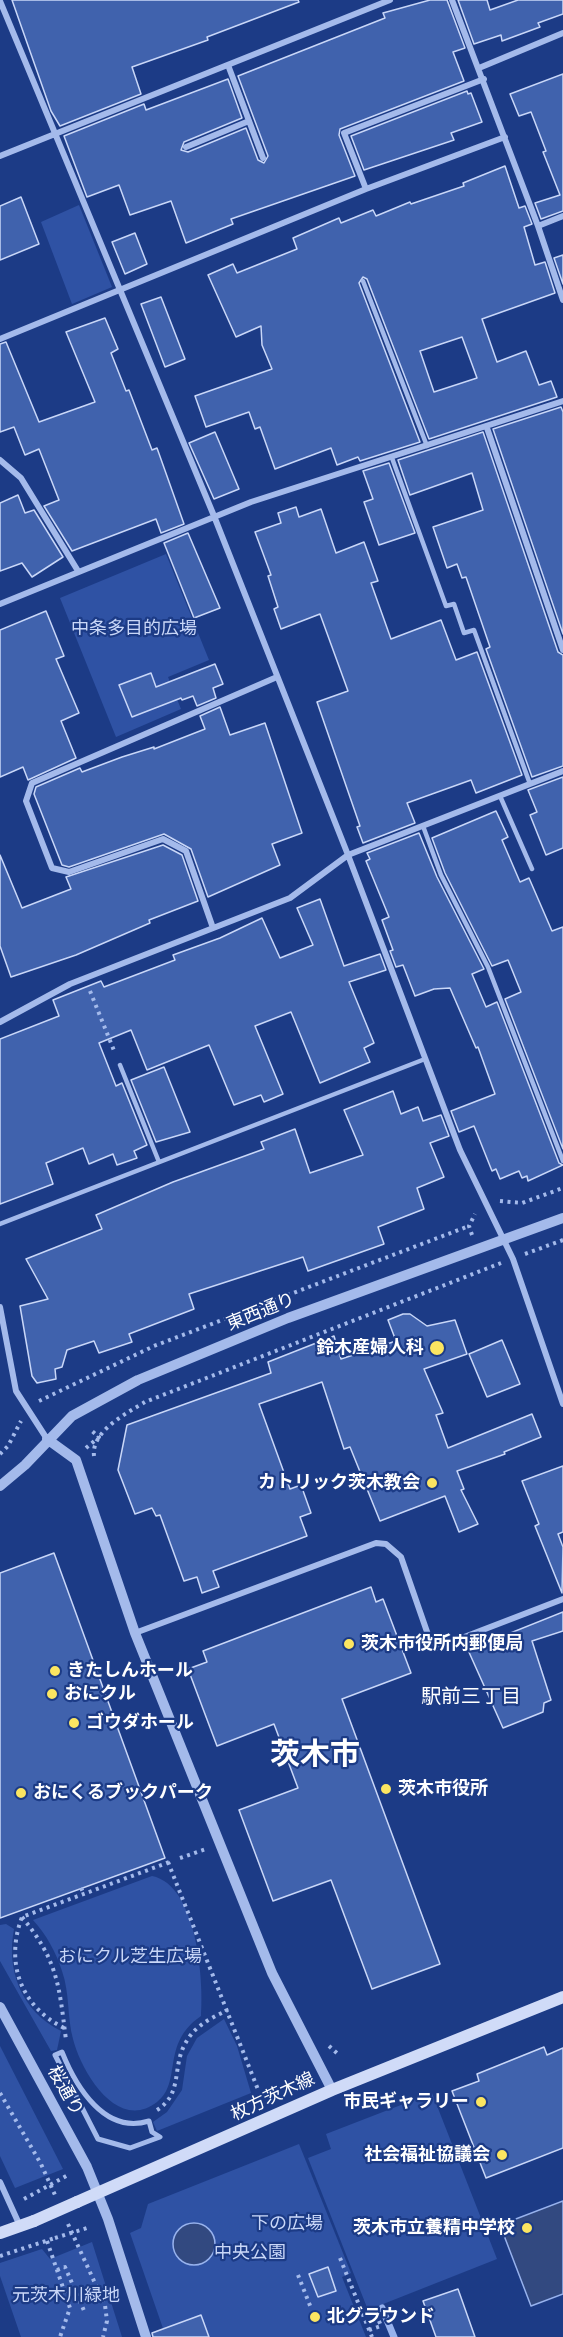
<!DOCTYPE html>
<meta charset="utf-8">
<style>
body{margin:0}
canvas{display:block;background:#1c3b86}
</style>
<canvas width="563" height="2337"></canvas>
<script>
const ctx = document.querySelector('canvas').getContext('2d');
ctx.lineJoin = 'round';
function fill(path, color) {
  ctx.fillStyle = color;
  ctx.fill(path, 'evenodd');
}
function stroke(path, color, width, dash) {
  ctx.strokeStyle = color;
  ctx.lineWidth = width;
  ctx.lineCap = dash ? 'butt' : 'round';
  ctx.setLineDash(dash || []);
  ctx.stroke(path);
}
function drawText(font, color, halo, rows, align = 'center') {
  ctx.font = font + ' "Fira Sans Condensed","Noto Sans JP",sans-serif';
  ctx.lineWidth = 4.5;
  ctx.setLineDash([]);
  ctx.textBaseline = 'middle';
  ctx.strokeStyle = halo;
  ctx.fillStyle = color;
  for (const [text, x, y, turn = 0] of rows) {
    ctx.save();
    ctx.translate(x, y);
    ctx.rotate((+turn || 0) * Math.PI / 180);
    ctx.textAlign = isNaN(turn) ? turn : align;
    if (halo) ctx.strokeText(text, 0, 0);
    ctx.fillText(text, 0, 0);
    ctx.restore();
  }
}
fill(new Path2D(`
 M79,205l33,82 -40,17 -31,-82z
 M166,554l43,106 -41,17 13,32 -65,28 -56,-139z
 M152,1876c45,9 52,104 49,140 -41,28 -18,66 -44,86 -40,31 -76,-31 -84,-63 -6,-22 -3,-45 -11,-68 -6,-19 -16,-37 -29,-51z
 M6,1924l8,5c-8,41 7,82 47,102l-4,19 -6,1 -51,-90v-36z
 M224,2019l13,27 14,47 -94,38 -4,-9 14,-10 15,-22 5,-34 10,-18z
 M0,2046l63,123 -48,19 -15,-32z
 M432,2093l65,166 -129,51 -60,-152 23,-9 -5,-15z
 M299,2144l52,129 -9,4 24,60h-200l-36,-104 11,-5 7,-24z
 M92,2242l30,95h-101l-21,-61v-13l42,-14 8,10z`), '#2f52a4');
const water = new Path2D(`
 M563,2201v93l-32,12 -31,-81z
 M173 2244a21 21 0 1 1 42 0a21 21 0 1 1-42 0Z`);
fill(water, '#324980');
stroke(water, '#97b2ed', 1.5);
stroke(new Path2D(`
 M382,2308l12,29`), '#97b2ed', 7);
const building = new Path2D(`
 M12,0h286l1,2 -92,35 1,3 -76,27 9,27 -81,32 -9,-15z
 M430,0h17l18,48 -12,4 11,29 -124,48 -1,6 16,41 -124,43 2,5 -47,19 -15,-42 -41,14 -11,-30 -32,12 -23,-61 80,-32 2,6 82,-31 14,39 -58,24 -3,8 7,2 58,-24 12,32 6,3 4,-7 -30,-80 147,-58 -2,-5z
 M458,0h29l3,10 28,-10h45v14l-25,9 2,4 -38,14 -1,-6 -27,9z
 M563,74v137l-22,8 -6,-16 25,-8 -17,-43 3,-1 -15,-39 -12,4 -9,-22z
 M467,91l1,3 3,-1 11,29 -31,11 3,7 -90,30 -13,-34z
 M505,166l14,42 6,-2 7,18 -8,3 11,38 10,-3 10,31 -73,26 15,43 29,-11 13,34 12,-4 6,16 -128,42 -62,-160 -4,-2 -4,6 61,159 -60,19 -2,-4 -21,8 -6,-17 -56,21 -15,-42 -5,2 -6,-17 -43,15 -11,-31 77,-27 -10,-24 -1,-19 -25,11 -28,-62 25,-11 4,9 60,-24 -4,-11 46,-20 2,5 32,-13 3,6 34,-14 1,2 53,-18 -1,-3zM462,337l15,41 -43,14 -14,-41z
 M21,197l18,47 -39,16v-54z
 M135,233l12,31 -22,10 -13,-32z
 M563,255v29l-9,-26z
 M161,297l24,62 -20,8 -24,-63z
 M105,318l13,31 -7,4 15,38 3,-1 23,60 5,-2 27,76 -23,9 -5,-14 -84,32 -28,-45 15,-6 -20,-51 -14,6 -11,-28 -14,5v-88l6,-2 33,80 56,-20 -29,-70z
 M561,407l2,5v222l-70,-205z
 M215,432l24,57 -25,10 -25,-56z
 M483,432l75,220 5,3v111l-31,11 -46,-128 4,-2 -24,-70 -4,1 -5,-14 -10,4 -14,-41 50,-17 -11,-37 -62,22 -12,-35z
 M389,463l26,70 -36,12 -15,-43 9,-3 -10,-28z
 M18,495l7,18 9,-3 29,47 -31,20 -10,-14 -22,8v-68z
 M296,507l3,10 22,-8 15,44 28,-11 14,39 -7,2 20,56 50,-19 15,40 21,-8 45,123 -46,18 -5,-13 -64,23 8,20 -52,20 -6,-16 3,-1 -43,-124 31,-11 -28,-77 -39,15 -7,-20 4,-2 -10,-31 3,-1 -16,-43 26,-9 -3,-10z
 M188,533l32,75 -26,10 -30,-75z
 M46,611l18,45 -8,3 23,54 -18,8 15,37 -48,22 -5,-13 -23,10v-147z
 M215,664l8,20 -10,4 3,10 -19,8 -4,-10 -11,4 -1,-2 -49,19 -13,-32 32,-12 5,14z
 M220,707l10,28 35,-12 37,110 -30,11 8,21 -72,32 -17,-48 -27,-15 -95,33 -7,-2 -28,-71 2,-7 44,-19 2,4 40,-15 32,-10v2l51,-20 -5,-13z
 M563,777v71l-17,7 -16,-40 7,-3 -9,-22z
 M496,811l12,26 -6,3 18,42 9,-4 23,53 11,-4v222l-58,-150 16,-7 -13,-32 -16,6 -47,-93 -13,-35z
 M419,833l18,44 47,92 -12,5 14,33 11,-5 62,161 4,2 -35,16 -1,-5 -5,2 -3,-7 -19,8 -4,-10 -4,2 -18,-45 -15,6 -8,-21 44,-17 -17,-47 -2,1 -26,-60 -16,1 -19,7 -12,-31 -7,2 -6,-16 3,-1 -11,-30 7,-3 -23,-56 4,-2 -3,-6z
 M163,845l19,10 16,46 -49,19 1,3 -74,32 -65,22 -11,-31v-91l22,53 49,-19 -5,-12z
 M320,899l24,67 36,-12 6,16 -37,12 25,61 -10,5 6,14 -50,21 -29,-71 -36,14 28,68 -19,8 -3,-7 -27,10 -25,-60 -62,25 -16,-40 -32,13 17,43 6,-3 25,62 -13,6 3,7 -20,7 -4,-11 -24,10 -6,-16 -37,15 7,21 -53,20v-165l59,-23 -6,-16 48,-19 3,6 71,-27 -2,-5 47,-17 42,-20 18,40 33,-13 -16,-37z
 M164,1067l26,65 -34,10 -25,-62z
 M393,1091l8,23 17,-7 5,14 18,-6 8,21 -19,7 14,34 -27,11 7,21 -46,18 6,17 -76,27 -5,-14 -114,37 5,15 -65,25 3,8 -33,11 -5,-12 -27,9 -5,17 -7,2 1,10 -19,4 -5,-7 -12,-70 28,-7 -22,-40 76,-30 -6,-14 77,-33 91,-33 -3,-7 34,-13 15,44 53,-18 -19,-45z
 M403,1314h7l17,12 28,-6 12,34 -43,15 19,44 -7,2 12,33 84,-34 9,23 -37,15 1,2 -48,17 7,18 -3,1 17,34 -19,8 -14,-36 -65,25 -30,-74 -6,2 -22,-67 -63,22 31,85 11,-4 10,28 -11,4 7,19 -94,35 6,16 -17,6 -5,-16 -13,4 -24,-66 -4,1 -4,-8 -17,6 -17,-44 9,-45 144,-52 -3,-11 66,-26 7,23 55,-18 -8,-21z
 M502,1340l18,44 -33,13 -18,-43z
 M563,1466v66l-5,2 5,13 -1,46 -27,-67 4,-2 -17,-43z
 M54,1553l111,305 -165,60v-345z
 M371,1587l5,15 7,-3 28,74 -69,26 98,265 -68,25 -41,-109 -58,21 -34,-91 59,-22 -24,-64 -57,22 -29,-77 19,-7 -4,-11z
 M563,1612v19l-31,10 19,59 -7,3 -1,9 -40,16 -35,-78z
 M544,2047l3,8 16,-7v100l-77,30 -34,-87 27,-10 -2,-7z
 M328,2267l8,24 -18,6 -9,-23z
 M458,2289l17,48h-39l-13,-36z
 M201,2315l8,22h-56l-1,-4z`);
fill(building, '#4062ad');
stroke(building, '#c9d7f8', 1.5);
stroke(new Path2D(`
 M90,991l25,62
 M500,1201l22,2 41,-15
 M472,1235l-3,-9 6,-12
 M525,1254l38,-14
 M39,1401l115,-55 315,-120
 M86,1448l13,-11 -7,-6
 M0,1454l8,-8 13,-25
 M94,1456c-3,-25 33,-43 51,-54l356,-139
 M180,1858l26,-9
 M168,1862l91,230
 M81,1888l3,6
 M22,1917c36,44 37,68 44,123
 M64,2028c-44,-22 -59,-66 -42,-111l150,-56
 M329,2046l11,10
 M0,2093l41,71 14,31
 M157,2110c26,-16 15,-43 28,-66 9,-18 26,-26 43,-34
 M68,2224l37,81 2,16 -4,16
 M47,2241l23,67 -10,29
 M0,2256l55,-18
 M340,2258l32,79
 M57,2270l8,-3 20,46
 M298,2275l13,33
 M369,2330l12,-4 -8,-19`), '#a4baeb', 4, [3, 4.5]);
stroke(new Path2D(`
 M363,281l64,165
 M392,458l54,148 8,-2 10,29 10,-3 56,154
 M500,796l32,73
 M423,826l18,49 47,92 75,194
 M120,1065l39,97
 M0,1224l425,-165`), '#a4baeb', 4.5);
stroke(new Path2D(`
 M62,2052c14,35 43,83 87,69l3,11 8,5 -30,11 -32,-9 -43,-84z`), '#a4baeb', 5);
stroke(new Path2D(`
 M452,0l86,226 25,74
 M0,1l214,515 134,339 112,295 53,109 50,145
 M228,65l35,93
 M479,68l84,-35
 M186,147l63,-26
 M0,156l390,-156
 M366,189l-22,-56 140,-54
 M538,226l25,-10
 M0,339l366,-150 139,-52
 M487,428l76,222
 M0,460l21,18 57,93
 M0,604l251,-102 312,-101
 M213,928l-27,-77 -23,-12 -94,33 -17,-4 -26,-67 6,-18 245,-106
 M0,1022l70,-38 220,-86 58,-43 215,-84
 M0,1307l16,84 31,48
 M135,1633l241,-90 10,1 15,13 32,92 130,-50
 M0,2182l20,44`), '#a4baeb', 6);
stroke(new Path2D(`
 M47,1439l29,21 59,173 137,340 60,117
 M0,1486l25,-21 47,-49 66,-36 150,-62 275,-100
 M0,2007l87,160 21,52 38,118`), '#a4baeb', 10);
stroke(new Path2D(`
 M77,2202l255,-112 231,-93
 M0,2233l34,-12`), '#d0dbf8', 12);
stroke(new Path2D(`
 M24,2199l46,-25
 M55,2238l32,-10`), '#a4baeb', 4, [3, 4.5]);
stroke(new Path2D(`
 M34,2221l43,-19`), '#d0dbf8', 12);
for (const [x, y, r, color] of [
 [437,1348,8,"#fbe561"],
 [432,1483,6,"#fbe561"],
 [349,1644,6,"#fbe561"],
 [55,1671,6,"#fbe561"],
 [52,1694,6,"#fbe561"],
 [74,1723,6,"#fbe561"],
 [386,1789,6,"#fbe561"],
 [21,1793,6,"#fbe561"],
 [481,2102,6,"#fbe561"],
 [502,2155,6,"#fbe561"],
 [527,2228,6,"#fbe561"],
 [315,2317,6,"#fbe561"]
]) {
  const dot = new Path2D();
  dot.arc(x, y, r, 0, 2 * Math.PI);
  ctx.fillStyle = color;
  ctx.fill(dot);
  stroke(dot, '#1c3b86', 2);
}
drawText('18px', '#c9d7f8', '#1c3b86', [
 ["中条多目的広場",134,629],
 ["おにクル芝生広場",130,1957],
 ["下の広場",287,2224],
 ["中央公園",250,2253],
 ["元茨木川緑地",66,2296]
]);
drawText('18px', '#fff', '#1c3b86', [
 ["東西通り",261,1312,-22],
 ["桜通り",65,2091,61],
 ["枚方茨木線",273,2097,-25]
]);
drawText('bold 18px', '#fff', '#1c3b86', [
 ["鈴木産婦人科",424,1348,"right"],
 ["カトリック茨木教会",420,1483,"right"],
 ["茨木市役所内郵便局",361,1644],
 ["きたしんホール",67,1671],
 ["おにクル",64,1694],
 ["ゴウダホール",86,1723],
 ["茨木市役所",398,1789],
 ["おにくるブックパーク",33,1793],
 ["市民ギャラリー",469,2102,"right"],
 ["社会福祉協議会",490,2155,"right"],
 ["茨木市立養精中学校",515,2228,"right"],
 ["北グラウンド",327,2317]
], 'left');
drawText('20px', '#fff', '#1c3b86', [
 ["駅前三丁目",471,1697]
]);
drawText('bold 30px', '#fff', '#1c3b86', [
 ["茨木市",315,1756]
]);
</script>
